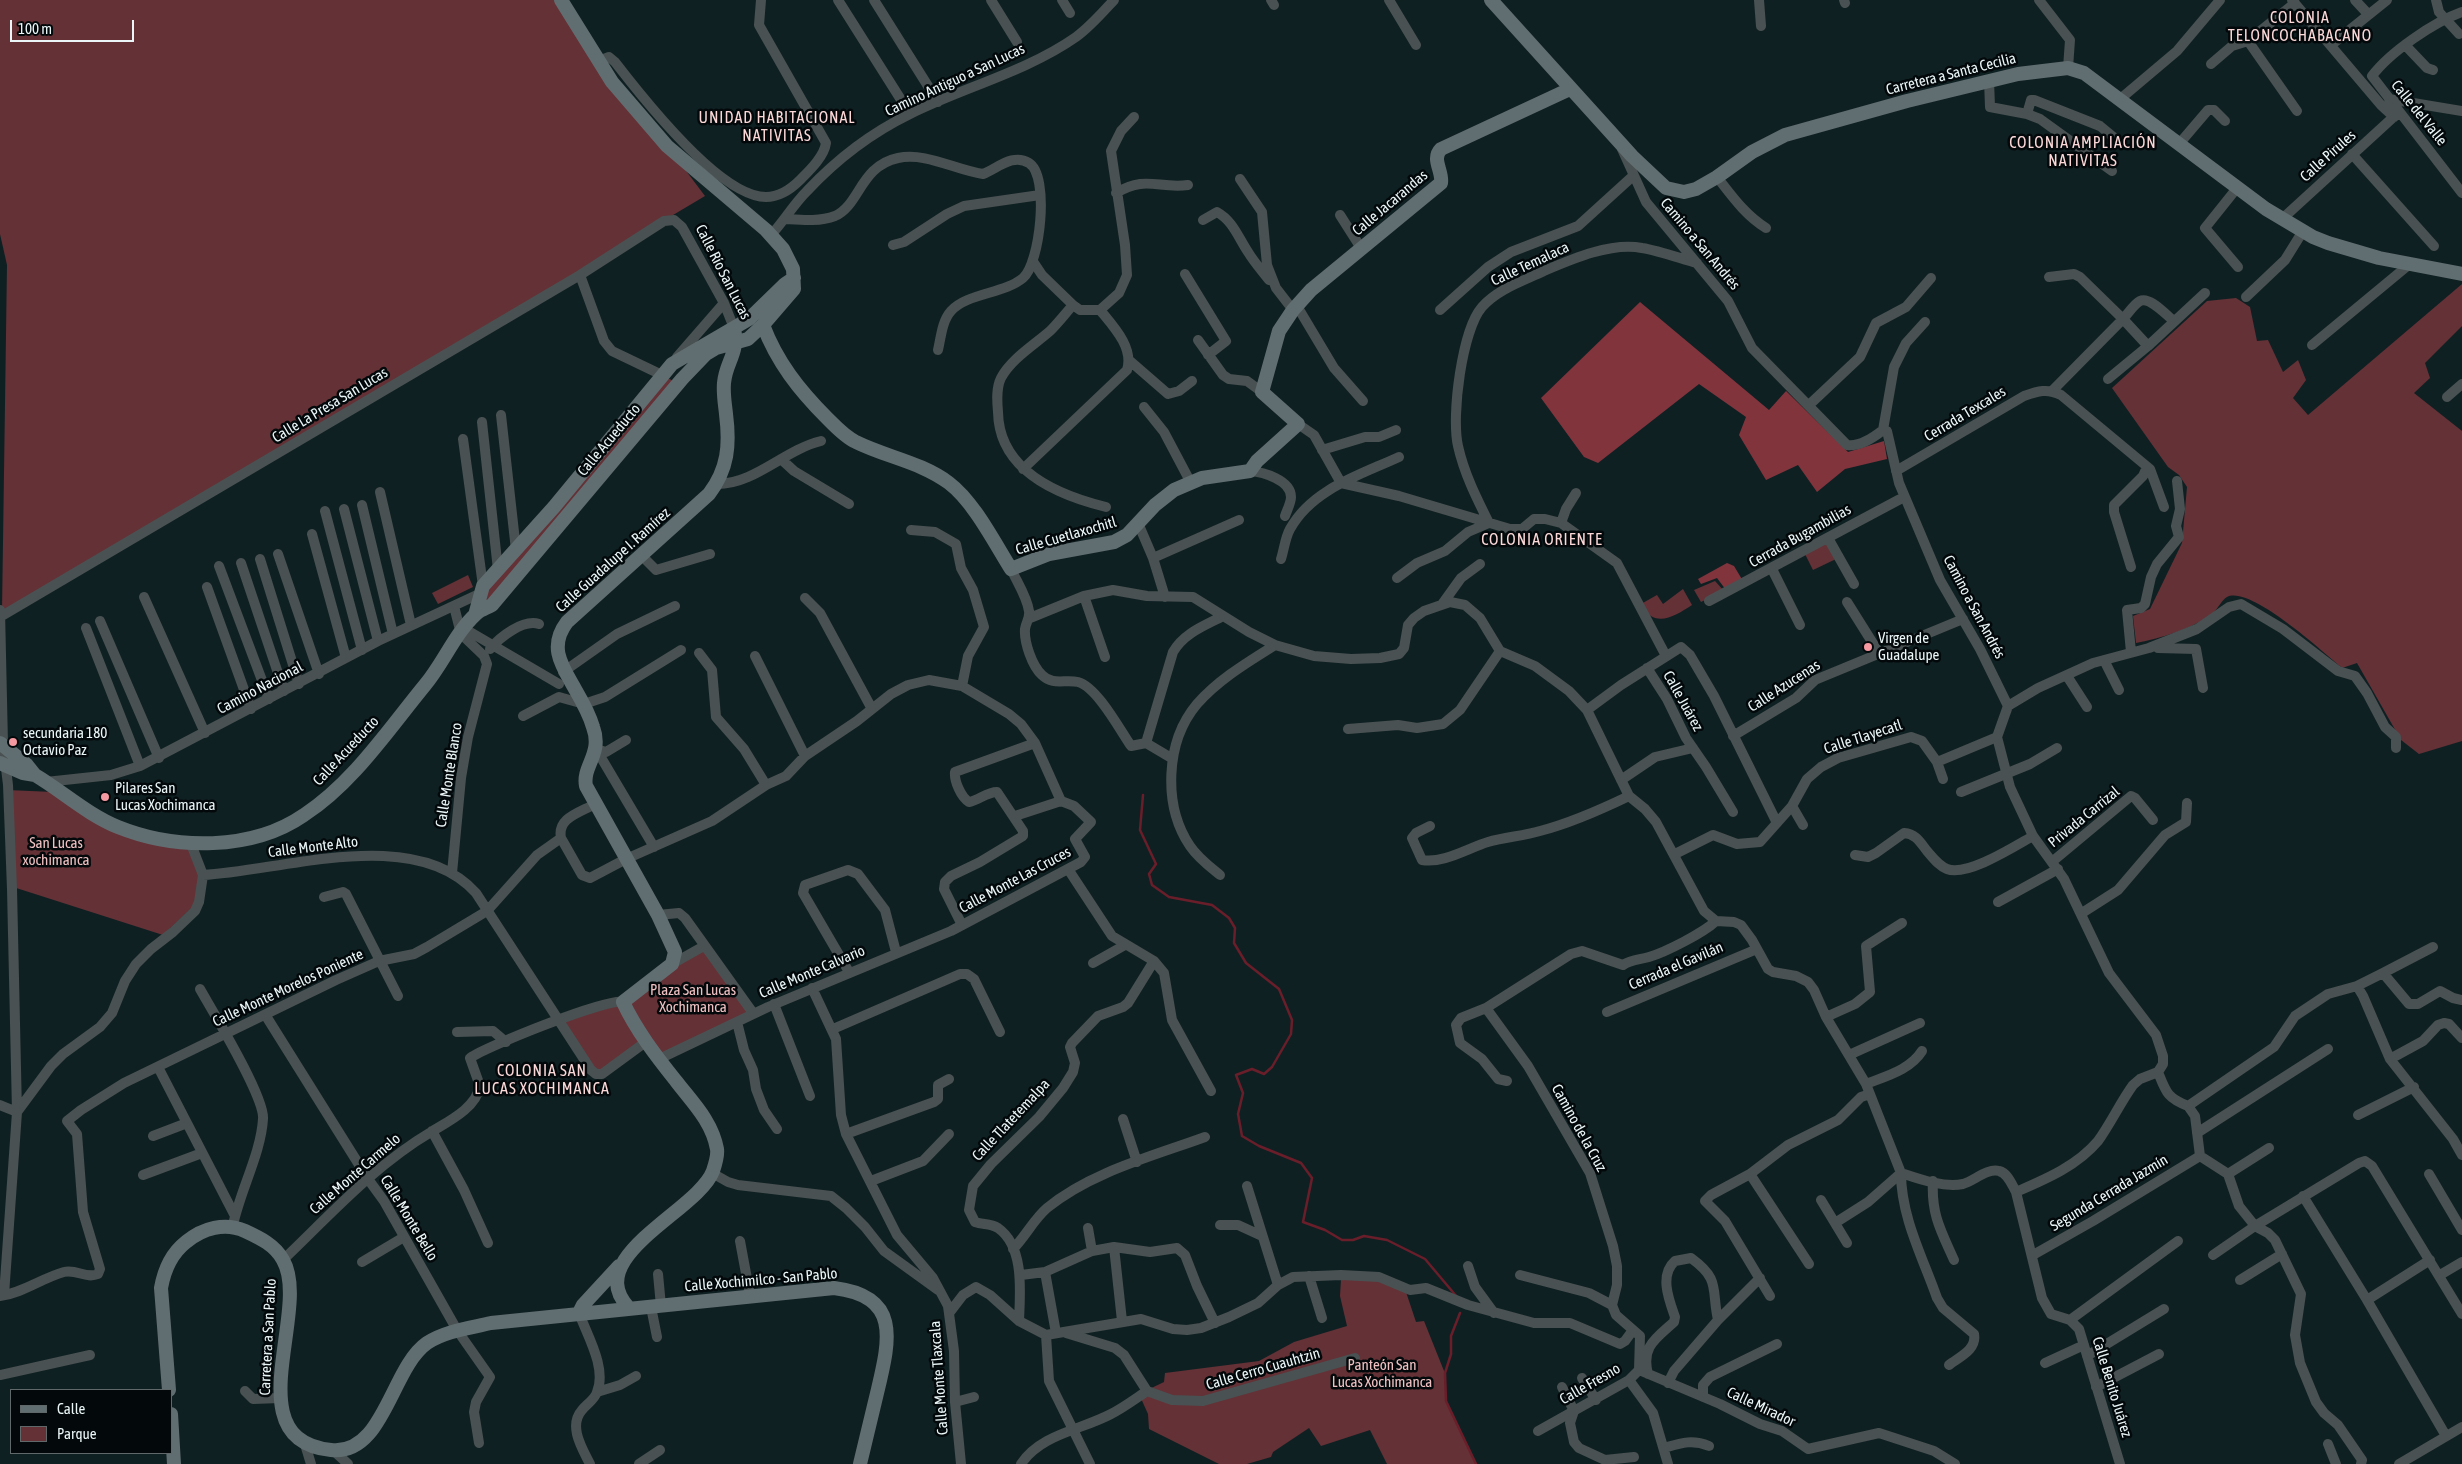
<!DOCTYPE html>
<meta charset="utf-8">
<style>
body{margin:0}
#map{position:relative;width:2462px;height:1464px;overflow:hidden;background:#0f2023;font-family:"Asap Condensed",sans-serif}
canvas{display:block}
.legend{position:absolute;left:10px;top:1389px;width:162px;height:65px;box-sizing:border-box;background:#03090a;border:1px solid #606869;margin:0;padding:6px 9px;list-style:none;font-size:15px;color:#ebf6f8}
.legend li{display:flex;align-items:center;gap:10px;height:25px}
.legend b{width:25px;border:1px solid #606869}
.scale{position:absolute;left:10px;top:20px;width:124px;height:22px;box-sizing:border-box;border:2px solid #ebf6f8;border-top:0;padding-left:6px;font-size:15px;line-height:18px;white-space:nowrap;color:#ebf6f8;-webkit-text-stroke:4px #03090a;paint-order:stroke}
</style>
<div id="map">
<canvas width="2462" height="1464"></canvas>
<ul class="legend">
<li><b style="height:6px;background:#616e71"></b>Calle</li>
<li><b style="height:14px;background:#643136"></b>Parque</li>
</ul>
<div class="scale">100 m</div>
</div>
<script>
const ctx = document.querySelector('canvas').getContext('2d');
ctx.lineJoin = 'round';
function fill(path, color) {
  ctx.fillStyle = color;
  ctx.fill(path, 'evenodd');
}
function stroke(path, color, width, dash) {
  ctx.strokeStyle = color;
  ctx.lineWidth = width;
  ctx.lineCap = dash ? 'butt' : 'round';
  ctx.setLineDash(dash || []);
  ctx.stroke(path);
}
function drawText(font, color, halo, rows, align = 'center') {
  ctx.font = font + ' "Asap Condensed",sans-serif';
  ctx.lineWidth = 5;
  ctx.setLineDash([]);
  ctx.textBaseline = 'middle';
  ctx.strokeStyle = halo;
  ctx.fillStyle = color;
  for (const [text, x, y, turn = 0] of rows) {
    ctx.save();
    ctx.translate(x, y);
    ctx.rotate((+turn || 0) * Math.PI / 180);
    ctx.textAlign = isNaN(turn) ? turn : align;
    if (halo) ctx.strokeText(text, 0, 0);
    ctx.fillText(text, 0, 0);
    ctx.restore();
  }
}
fill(new Path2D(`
 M0,0h557l148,196 -585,348 -118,67 5,-346 -7,-31z
 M2462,284v42l-37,37 5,15 -16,15 48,38v310l-43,13 -18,-14 -44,-77 -15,5c-19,-16 -92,-83 -115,-71 -5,3 -9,11 -13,15 -20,17 -53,26 -78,31l-3,-27 17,-7 32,-66 5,-56 -8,-12 -11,-8 -56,-79 95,-87 29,-3 14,9 7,34 11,-1 15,32 15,-12 8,20 -13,18 15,17z
 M665,376l11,7 -179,211 -15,10 2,-11z
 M1828,542l8,17 -23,11 -8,-16z
 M468,575l5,12 -35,17 -6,-11z
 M1715,581l9,10 -23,11 -7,-12z
 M1683,589l9,16c-17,11 -38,25 -51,-1l16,-9 6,9z
 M7,790l46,2 42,28 94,29 10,26 -2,28 -34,32 -153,-49z
 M704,946l49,67 -94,46 -12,-18 -51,33 -38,-55 58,-19z
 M1341,1279l37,1 28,12 10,30 8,-1 20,50 2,30 30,63h-89l-17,-34 -49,16 -12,-18 -36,24 -2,5 -24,7h-28l-70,-35 -1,-15 -9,-20 25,-12 1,-9 94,-12 35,-19 53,-16 -7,-30z`), '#643136');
fill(new Path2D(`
 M1640,302l129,108 17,-19 62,61 36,-11 3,18 -42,10 -28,23 -19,-27 -32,15 -27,-45 7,-18 -47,-33 -101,79 -14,-6 -43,-59z
 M1727,563l7,3 9,15 -17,9 -9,-12 -16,6 -3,-5z`), '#82343d');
stroke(new Path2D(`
 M1143,795l-3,35 16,34 -7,10 3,11 17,12 43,8 17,13 6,10 -1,15 12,20 33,26 13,31 -1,14 -19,33 -8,7 -12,-5 -16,6 7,18 -5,21 4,22 17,10 42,17 11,15 -9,44 22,8 17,10h11l11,-4 23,4 38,19 32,38
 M1460,1313l-9,23v18l-6,19 1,28 30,63`), '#6a1e2a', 2.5);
stroke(new Path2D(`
 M838,0l72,114
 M874,0l64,102
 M991,0l26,42
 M1062,0l8,13
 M1271,0l3,5
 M1389,0l27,45
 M1759,0l2,26
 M1844,0l1,3
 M2039,0l31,40 -2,28
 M2292,0l89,105 13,12
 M2355,0l13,14
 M2436,0l3,12 20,22
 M2462,12c-28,10 -72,40 -90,64l90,117
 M2248,41l49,70
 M2331,45l56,-45
 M2406,46l21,22 6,2
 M599,61l10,-4 6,5c27,35 105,135 151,135 14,0 25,-8 34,-17 9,-9 24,-23 26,-37l-67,-118 2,-25
 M2211,64l21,-18 16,-5 47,-38
 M1989,80l1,27 37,7 13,5 72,52
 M2389,99l73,12
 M2119,100l58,-49 43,-51
 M2027,114l4,-14h3l66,26 17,14
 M2179,144l29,-34h6l11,11
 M1622,149l24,53 82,99 24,47 95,97c13,2 26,-7 36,-15l4,1 12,52 41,97 40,69 28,57 -11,31 13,50 23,49 31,43 45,94 47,62 7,21v8l-5,8c8,20 9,26 30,34
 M2352,154l82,92
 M1717,177c15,19 28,38 49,51
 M1240,179l22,33 5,53 9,23 17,22
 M2237,188l-32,40 33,39
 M1116,193c30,-18 42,-4 72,-8
 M1340,215l21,33
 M785,219c16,1 34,3 50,-3 25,-11 25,-50 63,-58 28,-6 57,12 85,16 15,-6 30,-21 46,-11 21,13 11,101 -6,115 -19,16 -56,15 -72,33 -9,10 -10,26 -13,39
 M2282,219l117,-107
 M1203,220l14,-8c16,9 21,25 31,40 6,10 14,19 21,28
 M771,235c13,-14 22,-30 36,-44 29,-31 66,-59 103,-77 54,-27 116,-42 166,-77 14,-10 26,-24 38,-37
 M893,245l11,-3 43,-28 17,-8 76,-11
 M1034,263l8,12 31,30 7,5h20l19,-17 8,-18 -2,-30 -14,-94 10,-20 13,-14
 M1185,274l41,67 -18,14
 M580,275l24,66 8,10 50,24
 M2049,277l25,-3 6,3 43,42c5,-5 11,-15 17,-18 10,-5 27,15 34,20
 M2246,297l39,-37 18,-29
 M1073,305c-8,9 -15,18 -23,26 -16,14 -39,28 -49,47 -5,10 -4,23 -3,34 1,58 59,83 108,95
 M1297,306l37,62 29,33
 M1440,310l48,-43 23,-15 67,-26 55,-50
 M1198,340l25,35 6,4 18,2 15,11
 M2312,345l99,-82
 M677,357l47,-54
 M1130,361l38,33 11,-3 13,-10
 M2108,379l40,-33 57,-53
 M2052,391l71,-72 25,27
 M2447,397l15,-13
 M1809,405l51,-48 16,-34 30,-16 25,-29
 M1144,407l20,25 27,51
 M501,415l15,135
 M482,422l16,148
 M1298,424l16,11 27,48 58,13 111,33h12l12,-10h11l16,4 56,40 49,93
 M1883,430l11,-63 12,-24 19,-21
 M463,439l20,147
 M1322,450l43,-13h14l17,-7
 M781,459l13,12 55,33
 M1023,469l104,-99c7,-22 -13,-43 -27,-60
 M1250,471c13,1 41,9 41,26 0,6 -4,13 -6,19
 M1896,471l128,-75c14,-5 23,-8 37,-1l89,74 14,38
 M717,484c38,0 67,-34 104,-43
 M380,492l31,133
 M362,505l31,129
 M344,509l34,132
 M325,511l37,139
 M1138,523l15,35 12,39
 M1561,523l5,-14 10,-16
 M911,530l24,2 21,12 5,24 12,22 11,37 -16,29 -6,30
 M312,534l34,124
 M1828,538l26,46
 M278,554l41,120
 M641,555l15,15 54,-16
 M1153,558l86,-38
 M260,559l39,125
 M1281,559c3,-9 4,-21 9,-30 22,-40 70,-54 109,-72
 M241,563l43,128
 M219,566l50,133
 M2131,567l-17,-55v-7l29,-29 4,-9
 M1011,569c6,13 16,28 18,42 1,8 -3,11 -4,18 -1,13 7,37 17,46 11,11 23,4 36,7 19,5 42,48 53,64l15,-3
 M1772,569l28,56
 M1397,578l20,-15 28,-12 23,-19 21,-9c-13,-26 -25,-50 -31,-77 -7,-30 4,-116 24,-139 16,-18 41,-26 62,-36 28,-12 67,-29 98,-23 18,3 37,10 55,15
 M207,587l44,122
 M1084,596l21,61
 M144,597l61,136
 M805,598l15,15 52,96
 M1709,601l195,-104
 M1847,602l32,51
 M1443,603l18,-25 19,-14
 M0,610l3,134 5,41 4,104 5,223 -13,183
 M0,617l580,-342 84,-54 10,-1 8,7 42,76 10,25
 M1030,618l54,-22 29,-6 34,6 46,1 56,35 26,13 39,11 37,3 29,-1 19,-4 5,-6 4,-23 6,-7 10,-7 26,-9 15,3 15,13 20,33 35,15 34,25 18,19 42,86 16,13 11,13 48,89 12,10 18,1 7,3 11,15 16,29 5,3 23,4 12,6 6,8 12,27 40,67 35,89c18,6 43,15 62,11 11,-3 24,-16 36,-13 9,2 13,14 17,21l26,106 9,16 19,6 9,9 41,135
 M100,621l59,137
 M86,628l54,138
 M465,629l94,55
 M2158,648l38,1 7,39
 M490,649c10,-12 33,-30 49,-25
 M2131,652l-4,-42 14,-2 4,-4 6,-27 6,-13 22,-27 -3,-11 4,-17 -3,-28
 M699,653l13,17 4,47 28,32 22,36
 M755,656l50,100
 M2104,660l15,30
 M1647,668l20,31 19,39 20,29 27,45
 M563,672l54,-38 58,-28
 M2067,676l20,31
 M2008,706l30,-18 55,-25 56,-15 48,-19 32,-22 12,-3 42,25 55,42 17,5 12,17 18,34 11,10v11
 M1587,710l34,-25 60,-38 9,8 24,41 63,127
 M523,716l36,-19 25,7 21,-7 76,-47
 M1348,729l50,-4 19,3 26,-4 17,-14 40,-59
 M1733,736l63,-38 19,-18 148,-61
 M1146,743l27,-91c11,-19 31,-26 50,-36
 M1146,743l27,16
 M596,749l58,98
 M596,749l10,3 20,-12
 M1937,762l6,17
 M1621,780l34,-23 38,-9
 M46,782l65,-7 29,-9 238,-125 101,-47
 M1961,792l69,-28 27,-16
 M1792,806l11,19
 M1015,816l46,-15
 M1430,826l-14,7 -4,5 10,22c21,4 46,-12 66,-18 17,-5 35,-6 52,-11 31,-8 60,-21 89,-35
 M561,838l21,37 8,3 36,-19 86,-38 54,-36 20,-9 19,-20 52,-35 34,-27 17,-9 21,-5 33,6 47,28 12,10 14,19 26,58 13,5 17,16 -16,17 10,18 -4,5 -130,69 -183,76 -109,52
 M191,844l12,31c79,-4 212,-51 273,18l115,177 5,4h6l45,-33
 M1675,854l38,-19 24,9 23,-2 32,-36 15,-27 14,-12 17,-9 73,-21 11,4 15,21 60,-25
 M1855,855l13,2 8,-4 28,-20c12,1 16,9 23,18 6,7 12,15 20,18 20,8 68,-23 86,-33
 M2053,861l78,-65 4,2 18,22
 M452,873l9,-95 7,-41 19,-73 -3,-8 -23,-22 -7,-28
 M1220,875c-11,-9 -22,-17 -30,-29 -27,-40 -25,-104 7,-142 22,-25 51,-42 78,-59
 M324,897l19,-5 3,2 52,102
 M1998,902l60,-33
 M2082,913l36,-23 47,-55 21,-13 1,-19
 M658,915l21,-2 6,5 68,95
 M962,925l-18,-36 1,-7 6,-6 29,-14 43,-26v-5l-26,-39c-10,0 -18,8 -28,10 -8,-5 -15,-21 -14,-30l80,-29
 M1154,961l10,12 8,47 39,71
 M1093,963l32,-18
 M672,964l32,-18
 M849,972l-46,-79 2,-8 43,-15 10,4 27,36 11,42
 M2383,973l50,-26
 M2357,986l6,10 27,63 63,80 9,16
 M812,988l24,51 5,76 5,19 51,101 36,43 15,28 6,45 1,51 6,62
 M200,989c13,23 65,108 63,130 -2,34 -23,72 -30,106
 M774,1004l36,92
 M1486,1008l42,58 62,107 23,73 4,20v19l-5,20
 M1607,1012l150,-63
 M266,1016l102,163 16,22 73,129 33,47 -14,25 -2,10 5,31
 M1826,1017l29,-13 15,-12 -4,-46 36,-23
 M737,1022l7,28 9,20 3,19 8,21 13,19
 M833,1029l127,-55h7l7,5 26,53
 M457,1032l36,-1 13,11
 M1849,1055l71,-32
 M2390,1059l33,-18 15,-16 6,-2 5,1 13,14
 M158,1067l77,149
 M1507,1081l-9,-2 -16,-20 -22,-16 -4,-18 5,-7 25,-10 85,-54 11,-3 41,14c9,-6 16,-5 26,-8 17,-5 54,-24 67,-36
 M1866,1084c20,-8 44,-14 56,-33
 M0,1105l17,7 34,-46 12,-12 37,-27 12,-14 13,-32 11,-17 15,-15 22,-17 22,-21 4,-9 4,-27
 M2188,1106l7,10 5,40 28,18 11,32 16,20 13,7 7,7 26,54 -6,41 5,28 16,39 8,11 14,12 24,35 -1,4
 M2188,1106l86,-59 21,-31 33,-22 29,-8 26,-13 26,31h9l22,-13 13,7 9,2
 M2358,1115l56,-28
 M1123,1119l14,43
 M432,1131l32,59 24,53
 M2197,1133l131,-84
 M846,1134l88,-32 4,-3v-14l11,-6
 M153,1136l34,-13
 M712,1173l16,9 10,3 93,11 15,12 19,19 19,24 54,39
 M1750,1174l59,90
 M2228,1174l41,-26
 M2429,1174l33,56
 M143,1175l59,-22
 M871,1181l52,-20 26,-27
 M1933,1181c-2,33 8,50 21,79
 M1247,1186l31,99
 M2016,1192c30,-13 61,-26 82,-51 13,-18 22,-38 35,-56l7,-6 18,-7
 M2303,1196l64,104 79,136
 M1821,1200l26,43
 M1835,1223l33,-21 33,-29c0,44 22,85 36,125l6,10 31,26c3,16 -15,23 -25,31
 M1220,1225h18l24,11
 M1088,1228l4,23
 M740,1241l10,54
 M1114,1247l8,74
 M1013,1249c12,-12 21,-30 34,-41 44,-36 106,-52 158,-71
 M2033,1255l60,-34 107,-65
 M2213,1255l42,-29 104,-63 6,-2 7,5 90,148
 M283,1260c47,-45 92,-95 148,-128 18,-11 45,-24 49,-46l-10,-28c17,-12 137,-60 153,-56
 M362,1262l42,-25
 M1468,1266l7,21 19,26
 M1045,1272l11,61
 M658,1274l3,32
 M1021,1275l24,-3 47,-21 22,-4 36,5 27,-4 8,7 12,31 18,37
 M1520,1275l69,18 23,12
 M2440,1275l22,-13
 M1309,1276l13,42
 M2240,1280l42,-26
 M0,1296c23,-3 42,-18 64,-24 13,-3 22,7 34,2l2,-5 -17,-57 -6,-78 -10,-13 14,-11 43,-27 212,-103 43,-19 35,-7 13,-7 60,-36 50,-56 24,-17c-4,-20 18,-25 34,-34
 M1770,1296l-45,-75 -20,-20 6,-6 39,-21 38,-29 50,-25 23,-23 9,-3
 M2367,1300l63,-40
 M651,1307l6,30
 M950,1312l13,-17 13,-8 14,8 29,26 27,14 95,-16 32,10 14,1 14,-2 28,-11 29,-14 20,-18 15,-8 48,-2 38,2 31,13 16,-2 42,17 66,18h36l50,21 5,-3 8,-11
 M579,1313c8,22 28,55 18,79 -2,7 -10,12 -15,18 -14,16 0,38 8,54
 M2070,1320l108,-79
 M1019,1321c1,-28 6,-74 -21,-93 -8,-5 -15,-3 -23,-6l-6,-12 4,-24 18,-22 48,-47 24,-29 10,-16 2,-9 -5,-16 2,-4 26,-27 25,-9 5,-4 26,-42 -42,-25 -44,-67
 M1066,1333l49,15 9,7 23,36
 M1046,1335l3,46 41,83
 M2087,1356l77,-47
 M2045,1363l39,-18
 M1639,1370l81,34 40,20 22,7 26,18 71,-16 55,18 21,13
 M1648,1374c-7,-27 7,-35 26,-52l1,-5c-6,-17 -16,-42 0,-56l16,-3c30,22 20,30 27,62
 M0,1375l90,-20
 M1582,1378l14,22
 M1629,1380l24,33 15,51
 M1668,1383l6,-12 44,-51 42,-42
 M1562,1387l12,24
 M2096,1387l63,-33
 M245,1391l8,8 27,-1
 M597,1392l23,-7 16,-9
 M1703,1397v-12l7,-8 67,-33
 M955,1402l19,-5
 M1574,1411l-4,12 4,19 5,6 26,12 29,-3
 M1538,1431l91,-51 10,-10 1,-34 -24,-21 -4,-10
 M304,1441l7,23
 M2328,1444l8,20
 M1664,1448c17,-5 28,-9 45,-2
 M334,1451l14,13
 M639,1464l21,-14
 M1021,1464c20,-30 60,-34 90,-50 12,-6 24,-15 36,-23l25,9 31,1 152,-43
 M2399,1464l63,-37`), '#495152', 10);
stroke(new Path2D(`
 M1491,0l141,156 34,32 18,4 12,-3 21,-12 35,-25 33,-17 122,-34 111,-27 50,-6 16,5 182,136 47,28 15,6 51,15 83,16
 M763,325c14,37 36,65 64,93 8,8 18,19 29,24 30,15 65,20 93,41 25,19 45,59 62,86l38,-15 65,-12 13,-7 28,-30 19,-15 28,-12 48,-7 7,-10 41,-37 -36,-32 17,-61 14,-21 18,-20 130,-107c2,-12 -10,-24 0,-34l129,-60
 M475,615l8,-29 71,-79 118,-143 77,-45 36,-35 9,-6
 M0,743l27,22 8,10
 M0,763l23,10 12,2c27,16 53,40 83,52 57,23 134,24 186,-12 49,-32 84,-85 121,-130 18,-21 30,-52 51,-71 4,-4 11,-6 16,-9l190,-226 24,-25 10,-6 32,-9 15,-14 31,-36 -1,-20 -10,-20 -17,-19 -99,-84 -55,-64 -51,-82
 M629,1308c-49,-51 69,-97 84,-137 2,-6 5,-16 4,-22 -5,-28 -25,-47 -41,-68 -20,-25 -40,-51 -53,-79l49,-38 3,-12 -17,-37 -72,-129c-4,-20 17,-32 7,-59 -4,-14 -11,-26 -18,-38 -13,-23 -27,-42 -8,-67l142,-128c19,-25 21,-49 17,-80 -1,-10 -3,-20 -2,-31 2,-22 15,-29 10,-55
 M579,1313l4,-8 36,-39
 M169,1390l-8,-102c3,-17 11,-35 25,-46 17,-14 39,-20 59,-11 15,7 30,14 38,29 29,50 -49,180 48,190 53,6 60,-82 96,-107 18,-12 43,-15 64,-20l343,-35c66,8 56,50 44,101 -6,25 -12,50 -18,75
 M171,1414l3,50`), '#616e71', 14);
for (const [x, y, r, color] of [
 [1868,647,5,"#f49aa0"],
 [13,742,5,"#f49aa0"],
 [105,797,5,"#f49aa0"]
]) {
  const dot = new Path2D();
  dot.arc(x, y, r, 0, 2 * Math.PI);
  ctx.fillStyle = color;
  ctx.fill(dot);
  stroke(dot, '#03090a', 2);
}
drawText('15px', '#ebf6f8', '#03090a', [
 ["Carretera a Santa Cecilia",1951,74,-14],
 ["Camino Antiguo a San Lucas",955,80,-25],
 ["Calle del Valle",2419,113,51],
 ["Calle Pirules",2328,156,-42],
 ["Calle Jacarandas",1390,203,-40],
 ["Camino a San Andrés",1700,244,50],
 ["Calle Temalaca",1530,264,-25],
 ["Calle Río San Lucas",723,272,63],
 ["Calle La Presa San Lucas",330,405,-31],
 ["Cerrada Texcales",1965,414,-31],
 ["Calle Acueducto",609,440,-50],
 ["Calle Cuetlaxochitl",1066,536,-16],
 ["Cerrada Bugambilias",1800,536,-29],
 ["Calle Guadalupe I. Ramírez",613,560,-42],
 ["Camino a San Andrés",1974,607,62],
 ["Calle Azucenas",1784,686,-33],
 ["Camino Nacional",260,688,-28],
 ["Calle Juárez",1683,701,61],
 ["Calle Tlayecatl",1863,737,-18],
 ["Calle Acueducto",346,751,-47],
 ["Calle Monte Blanco",449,775,-81],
 ["Privada Carrizal",2084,817,-39],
 ["Calle Monte Alto",313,847,-7],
 ["Calle Monte Las Cruces",1015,880,-28],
 ["Cerrada el Gavilán",1676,966,-23],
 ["Calle Monte Calvario",812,972,-23],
 ["Calle Monte Morelos Poniente",288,988,-25],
 ["Calle Tlatetemalpa",1011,1120,-47],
 ["Camino de la Cruz",1579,1128,61],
 ["Calle Monte Carmelo",355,1174,-41],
 ["Segunda Cerrada Jazmín",2109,1193,-31],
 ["Calle Monte Bello",409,1218,59],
 ["Calle Xochimilco - San Pablo",761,1280,-5],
 ["Carretera a San Pablo",268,1337,-87],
 ["Calle Cerro Cuauhtzin",1263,1369,-16],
 ["Calle Monte Tlaxcala",939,1378,-94],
 ["Calle Fresno",1590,1384,-30],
 ["Calle Benito Juárez",2112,1387,73],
 ["Calle Mirador",1761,1407,25]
]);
drawText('15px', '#ebf6f8', '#03090a', [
 ["Virgen de",1878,638],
 ["Guadalupe",1878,655],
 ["secundaria 180",23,733],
 ["Octavio Paz",23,750],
 ["Pilares San",115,788],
 ["Lucas Xochimanca",115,805]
], 'left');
drawText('15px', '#f0c0c2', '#03090a', [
 ["San Lucas",56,843],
 ["xochimanca",56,860],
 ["Plaza San Lucas",693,990],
 ["Xochimanca",693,1007],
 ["Panteón San",1382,1365],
 ["Lucas Xochimanca",1382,1382]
]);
ctx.letterSpacing = '1px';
drawText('16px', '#fcd8d9', '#03090a', [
 ["COLONIA",2300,18],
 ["TELONCOCHABACANO",2300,36],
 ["UNIDAD HABITACIONAL",777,118],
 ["NATIVITAS",777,136],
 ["COLONIA AMPLIACIÓN",2083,143],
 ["NATIVITAS",2083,161],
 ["COLONIA ORIENTE",1542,540],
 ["COLONIA SAN",542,1071],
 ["LUCAS XOCHIMANCA",542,1089]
]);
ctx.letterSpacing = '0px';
</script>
